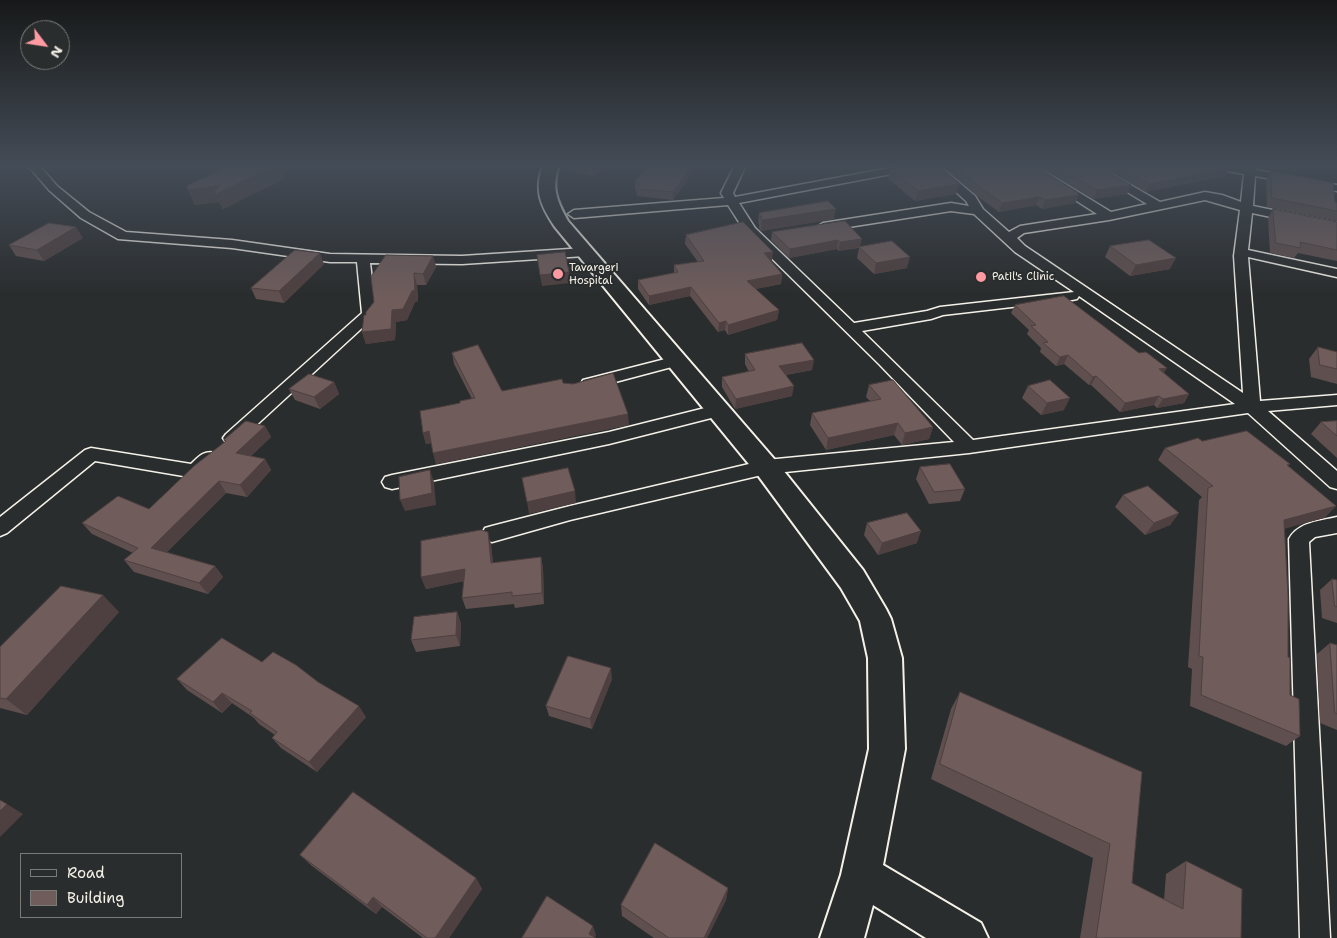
<!DOCTYPE html>
<style>
body{margin:0}
#map{position:relative;width:1337px;height:938px;overflow:hidden;background:#2a2d2e;font-family:"Shantell Sans",sans-serif}
canvas{display:block}
.legend{position:absolute;left:20px;top:853px;width:162px;height:65px;box-sizing:border-box;background:#2a2d2e;border:1px solid #7b7b78;margin:0;padding:6px 9px;list-style:none;font-size:15px;color:#f4f1e8}
.legend li{display:flex;align-items:center;gap:10px;height:25px}
.legend b{width:25px;border:1px solid #7b7b78}
.north{position:absolute;left:20px;top:20px;width:50px;height:50px;box-sizing:border-box;background:#2a2d2e;border:1px solid #7b7b78;border-radius:50%;rotate:121deg;font-size:14px;font-weight:700;line-height:20px;text-align:center;color:#f4f1e8}
.north::after{content:'';display:block;margin:auto;width:18px;height:22px;background:#ff9aa2;clip-path:polygon(50% 0,100% 100%,50% 72%,0 100%)}
</style>
<div id="map">
<canvas width="1337" height="938"></canvas>
<ul class="legend">
<li><b style="height:6px;background:#2a2d2e"></b>Road</li>
<li><b style="height:14px;background:#6f5c5b"></b>Building</li>
</ul>
<div class="north">N</div>
</div>
<script>
const ctx = document.querySelector('canvas').getContext('2d');
ctx.lineJoin = 'round';
function stroke(path, color, width, dash) {
  ctx.strokeStyle = color;
  ctx.lineWidth = width;
  ctx.lineCap = dash ? 'butt' : 'round';
  ctx.setLineDash(dash || []);
  ctx.stroke(path);
}
function fill(path, color) {
  ctx.fillStyle = color;
  ctx.fill(path, 'evenodd');
}
function drawText(font, color, halo, rows, align = 'center') {
  ctx.font = font + ' "Shantell Sans",sans-serif';
  ctx.lineWidth = 4;
  ctx.setLineDash([]);
  ctx.textBaseline = 'middle';
  ctx.strokeStyle = halo;
  ctx.fillStyle = color;
  for (const [text, x, y, turn = 0] of rows) {
    ctx.save();
    ctx.translate(x, y);
    ctx.rotate((+turn || 0) * Math.PI / 180);
    ctx.textAlign = isNaN(turn) ? turn : align;
    if (halo) ctx.strokeText(text, 0, 0);
    ctx.fillText(text, 0, 0);
    ctx.restore();
  }
}
const street = new Path2D(`
 M22,165h17l18,21 32,26 37,20 106,8 98,14 132,2 123,-8 7,4 -7,4 -123,8 -92,-1 6,51 -2,3 -136,125 -6,2 -6,-2 -3,-4 3,-4 136,-121 -5,-51h-27l-98,-14 -114,-9 -37,-21 -32,-28 -18,-21z
 M735,165h11l-13,28 2,4 170,-32h23l-5,3 -184,35 16,25 99,95 73,-12 13,-4 134,-15 -59,-40 -41,-38 -23,-3 -128,20 -6,-4 6,-4 128,-20 18,3 -3,-5 -31,-28 -2,-2 2,-2h8l32,27 8,13 26,23 11,-6 77,-12 -76,-49h13l77,47 36,-8 -64,-39h13l64,37 45,-10 17,3 19,7 3,-28 -33,-6 -5,-3h24l15,3 1,-3h10v5l81,15v6l-82,-15 -2,30 84,17v8l-85,-18 -4,37 89,19v8l-89,-20 12,144 77,-6v10l-69,6 69,60v18l-7,-2 -82,-74 -279,40 -203,21 -196,46 -78,22 -7,-2 -3,-6 3,-6 7,-2 78,-20 196,-46 188,-18 -75,-78 -133,-131 -18,-28 -154,13 -6,-4 6,-4 150,-12 -3,-5zM1205,200l35,10 -6,46 9,137 -218,-147 -8,-8 7,-5 85,-13zM1079,296l156,108 -262,36 -111,-109 69,-12 12,-4 129,-15 5,-1z
 M677,356l6,2 2,3 -2,3 -94,25 -6,-1 -2,-4 2,-4z
 M717,405l6,2 3,4 -3,4 -114,29 -217,45 -7,-2 -3,-5 3,-5 7,-2 217,-43z
 M91,448l100,16c8,-8 13,-14 25,-11l2,5 -16,18 -7,2 -100,-17 -88,72 -7,3v-19l85,-67z
 M1337,517v16l-22,4 -6,5 21,396h-30l-11,-399c9,-17 31,-18 48,-22z`);
const secondary = new Path2D(`
 M543,165h16c-8,23 -2,36 9,56l207,239 88,110 23,39 5,10 11,39 3,91 -22,116 98,58 7,15h-62l-53,-33 -9,33h-44l21,-63 28,-126 -1,-91 -8,-37 -19,-33 -84,-114 -202,-247c-15,-22 -21,-37 -12,-62z`);
stroke(street, '#f4f1e8', 3);
stroke(secondary, '#f4f1e8', 4);
fill(street, '#2a2d2e');
fill(secondary, '#2a2d2e');
fill(new Path2D(`
 M563,165h44l-13,11 -31,-7z
 M649,165h49l-25,35 -36,-4 -1,-6h-1v-8z
 M949,165h85l44,28 -3,10 -33,6 -6,-4 -37,7 -22,-16 -30,-26z
 M1038,165h59l34,20 -4,9 -34,5z
 M1100,165h120l5,11 -79,16z
 M890,169l69,15 -3,10 -41,7 -27,-22z
 M283,170l3,8 -63,31 -4,-7 -24,3 -7,-15z
 M1271,171l66,32v18l-70,-14 -1,-27z
 M1273,209l64,13v39l-39,-8 -4,5 -24,-5 -2,-35z
 M759,213l75,6 -73,12 -2,-3v-4l-1,-1z
 M845,221l16,26 46,21 -33,6 -17,-16 2,-10 -21,3 -1,-2 -48,9 -18,-18 1,-8z
 M686,235l86,26h-2l12,13 -1,10 -26,5 24,21 -2,10 -49,15 -3,-5 -7,2 -28,-36 -41,9 -11,-16v-9l36,-7v-8l24,-3 -13,-18z
 M83,238l-39,23 -28,-5 -7,-11z
 M1110,246l60,23 -40,7 -25,-19z
 M433,256l3,11 -10,18h-9l1,16 -3,1 -8,18 -11,2 -1,18 -29,4 -4,-12 4,-17z
 M324,264l-40,39 -28,-4 -5,-11z
 M1015,305l149,68 25,21 -5,9 -27,5 -3,-3 -34,7 -29,-27h-2l-25,-21 -8,2 -16,-14 1,-4 -14,-14 2,-4 -18,-17z
 M1318,347l19,5v32l-26,-7 -2,-18z
 M452,353l50,38 61,-8 66,42 -193,39 -5,-21 -5,1 -3,-11 37,-30 12,-4 -18,-35z
 M745,354l67,16 -26,5 6,21 -57,13 -13,-22v-10l27,-5 -4,-8z
 M334,382l5,12 -19,15 -25,-9 -6,-11z
 M869,385l64,42 -4,12 -27,6 -8,-10 -68,15 -16,-25 2,-12 58,-12 -4,-4z
 M1028,386l36,24 -23,5 -19,-17z
 M1337,421v37l-26,-24 10,-12z
 M265,426l6,11 -20,19 14,3 6,11 -24,27 -21,-4 -59,59 48,14 8,11 -15,17 -74,-22 -10,-12 9,-7 -41,-19 -10,-11 67,-14 76,-67 -1,-2z
 M1202,441l88,23 -2,2 48,40 -12,12 -40,10 4,129 2,38 10,41 -14,10 -96,-40 2,-37 -4,-2 11,-167 3,-3 -44,-37 7,-12z
 M920,467l45,22 -5,12 -31,3 -13,-25z
 M1123,495l56,18 -9,12 -25,10 -30,-28z
 M867,523l50,20 -39,12 -14,-20z
 M491,544l2,19 48,-6 2,12 1,35 -29,4 -1,-4 -48,5 -4,-11 2,-17 -38,8 -5,-12z
 M1332,579l5,1v43l-15,-5 -2,-28z
 M119,612l-92,103 -27,-7v-61z
 M457,612l4,12 -1,22 -44,6 -5,-12z
 M1330,643l7,2v85l-17,-7 -3,-69z
 M262,662l104,55 -49,55 -36,-24 -9,-10 3,-3 -16,-11 -5,-6 -22,-15 -10,10 -35,-23 -10,-11z
 M612,679l-20,50 -43,-13 -3,-10z
 M960,692l182,80 -10,111 32,17 2,-26 20,-13 55,77h-161l13,-80 -162,-79 20,-70z
 M300,855l176,23 6,11 -33,49h-26l-41,-31 -6,7 -64,-48z
 M728,888l-2,12 -19,38h-53l-32,-22 -1,-11z`), '#5f4f4e');
fill(new Path2D(`
 M270,165h18l-5,5 3,8 -63,31 -9,-17 5,10 -24,3 -7,-15z
 M594,165h13l-13,11 -1,-10z
 M693,165h5l-25,35v-8z
 M1229,168l-4,8 -79,16 4,-8z
 M959,184l-3,10 -41,7 3,-10z
 M1131,185l-4,9 -34,5 4,-9z
 M1078,193l-1,2h2l-4,8 -33,6 3,-9z
 M1040,197l-4,8 -37,7 3,-9z
 M836,209l-2,10 -73,12 1,-11z
 M76,227l7,11 -39,23 -7,-11z
 M862,239l-2,8 -22,4 2,-9z
 M838,240l-1,9 -48,9 1,-9z
 M773,252l-1,9 -9,2 1,-10z
 M320,253l4,11 -40,39 -5,-12z
 M433,256l3,11 -10,18 -3,-11z
 M910,257l-3,11 -33,6 2,-11z
 M1176,258l-6,11 -40,7 6,-11z
 M569,272l1,11 -28,3 -2,-11z
 M414,273l3,12 1,16 -3,1 -8,18 -11,2 -1,18 -29,4 -4,-12 30,-22z
 M782,274l-1,10 -35,7 1,-10z
 M691,287l-1,9 -41,9v-9z
 M779,310l-2,10 -49,15v-10z
 M726,321l-1,9 -7,2 1,-9z
 M1068,355l-4,9 -8,2 4,-9z
 M814,360l-2,10 -34,6 1,-10z
 M1167,368l-5,8 -3,-7z
 M1096,376l-5,9h-2l4,-8z
 M334,382l5,12 -19,15 -6,-12z
 M794,386l-2,10 -57,13 1,-10z
 M1189,394l-5,9 -27,5 6,-9z
 M1159,396l-5,9 -34,7 5,-9z
 M1070,398l-6,12 -23,5 6,-12z
 M628,414l1,11 -193,39 -3,-11z
 M898,423l-4,12 -68,15 2,-12z
 M265,426l6,11 -29,27 -6,-11z
 M933,427l-4,12 -27,6 3,-12z
 M429,431l3,12 -6,1 -3,-11z
 M265,459l6,11 -24,27 -7,-12z
 M430,470l4,12 2,23 -31,6 -5,-11z
 M219,481l7,12 -66,66 -9,-11z
 M575,491l1,12 -47,11 -2,-12z
 M1336,506l-12,12 -51,14 11,-12z
 M1179,513l-9,12 -25,10 9,-12z
 M921,531l-4,12 -39,12 4,-12z
 M488,532l3,12 3,31 -3,-12z
 M541,557l2,12 1,35 -2,-11z
 M215,566l8,11 -15,17 -9,-11z
 M465,569l4,11 -43,9 -5,-12z
 M103,595l16,17 -92,103 -21,-16z
 M457,612l4,12 -1,22 -4,-11z
 M611,668l1,11 -20,50 -2,-10z
 M222,693l10,10 -10,10 -9,-11z
 M359,706l7,11 -49,55 -8,-10z
 M7,804l16,10 -23,23v-26z
 M476,878l6,11 -33,49h-14z
 M728,888l-2,12 -19,38h-3z
 M373,897l9,10 -6,7 -9,-9z
 M593,926l3,9 -2,3 -5,-4z`), '#4e4040');
const building = new Path2D(`
 M231,165h46l-61,29 -2,-2 7,-7 -33,5 -1,-4z
 M649,165h44l-20,27 -37,-3 5,-5 -6,-2z
 M914,165h24l21,19 -41,7 -28,-22z
 M954,165h80l44,28h-1l2,2 -34,5 -5,-3 -38,6 -22,-16z
 M1055,165h42l34,20 -34,5z
 M1116,165h104l9,3 -79,16z
 M1271,171l62,12 2,19 2,1v8l-65,-13z
 M828,201l8,8 -74,11 -2,-3h2l-3,-4z
 M1273,209l64,13v28l-37,-8 1,6 -25,-5z
 M845,221l17,18 -22,3 -2,-2 -48,9 -18,-17z
 M743,222l30,30 -9,1 18,21 -35,7 32,29 -51,15 -2,-4 -7,2 -28,-36 -42,9 -11,-16 40,-8 -4,-7 30,-4 -18,-26z
 M49,223l27,4 -39,23 -28,-5z
 M1149,240l27,18 -40,7 -26,-19z
 M892,241l18,16 -34,6 -17,-16z
 M295,250l25,3 -41,38 -28,-3z
 M565,252l4,20 -29,3 -3,-20z
 M386,255l47,1 -10,18 -9,-1 1,17 -3,1 -9,18 -11,1 -1,19 -29,3 2,-17h2v-3l8,-10 -3,-25z
 M1064,296l75,57 7,-1 21,16 -8,1 30,25 -26,5 -4,-3 -34,7 -29,-27 -3,1 -25,-22 -8,2 -17,-14 5,-1 -17,-16 5,-1 -21,-20z
 M802,343l12,17 -35,6 15,20 -58,13 -14,-22 33,-7 -10,-16z
 M478,345l24,46 60,-12 1,4 10,1 40,-11 15,41 -195,39 -4,-22 -6,2 -3,-22 40,-8v-2l15,-3 -23,-45z
 M1318,347l19,5v17l-17,-4z
 M309,374l25,8 -20,15 -25,-8z
 M893,380l40,47 -28,6 -7,-10 -70,15 -16,-25 69,-14 -12,-14z
 M1050,380l20,18 -23,5 -19,-17z
 M246,421l19,5 -29,27 29,6 -25,26 -21,-4 -68,67 64,18 -16,17 -75,-23 14,-12 -56,-25 36,-27 31,13 45,-43 32,-25 -2,-1z
 M1337,421v15l-16,-14z
 M1247,431l43,33 -3,1 49,41 -52,14 4,76v61l2,1v37l9,4 1,37 -99,-41 2,-38 -4,-1 3,-62 6,-106 5,-2 -48,-38 33,-10 4,3z
 M950,464l15,25 -31,3 -14,-25z
 M568,468l7,23 -48,11 -5,-24z
 M430,470l2,23 -32,7 -1,-23z
 M1148,486l31,27 -25,10 -31,-28z
 M907,513l14,18 -39,12 -15,-20z
 M481,530l7,2 3,31 50,-6 1,36 -30,3v-4l-50,6 3,-29 -44,8v-36z
 M1332,579l5,1v27l-2,-1z
 M61,586l42,9 -97,104 -6,-1v-51z
 M457,612l-1,23 -45,5 3,-23z
 M222,638l40,24 11,-10 23,13 22,17 41,24 -50,56 -37,-24 5,-6 -27,-19 2,-2 -30,-18 -9,9 -36,-23z
 M1330,643l7,2v69l-2,-1z
 M568,656l43,12 -21,51 -44,-13z
 M960,692l182,80 -10,111 51,26 3,-48 56,28 -1,49h-145l14,-94 -170,-80z
 M353,792l123,86 -41,60h-8l-54,-41 -6,8 -67,-50z
 M0,800l7,4 -7,7z
 M655,843l73,45 -24,50h-35l-48,-33z
 M547,896l46,30 -4,8 7,4h-74z`);
fill(building, '#6f5c5b');
stroke(building, '#4e4040', 1);
const sky = ctx.createLinearGradient(0, 0, 0, 296);
sky.addColorStop(0, '#171919');
sky.addColorStop(0.56, '#444c57');
sky.addColorStop(1, '#444c5700');
ctx.fillStyle = sky;
ctx.fillRect(0, 0, 1337, 296);
for (const [x, y, r, color] of [
 [558,274,6,"#ff9aa2"],
 [981,277,6,"#ff9aa2"]
]) {
  const dot = new Path2D();
  dot.arc(x, y, r, 0, 2 * Math.PI);
  ctx.fillStyle = color;
  ctx.fill(dot);
  stroke(dot, '#2a2d2e', 2);
}
drawText('11px', '#f4f1e8', '#2a2d2e', [
 ["Tavargeri",569,268],
 ["Hospital",569,281],
 ["Patil's Clinic",992,277]
], 'left');
</script>
